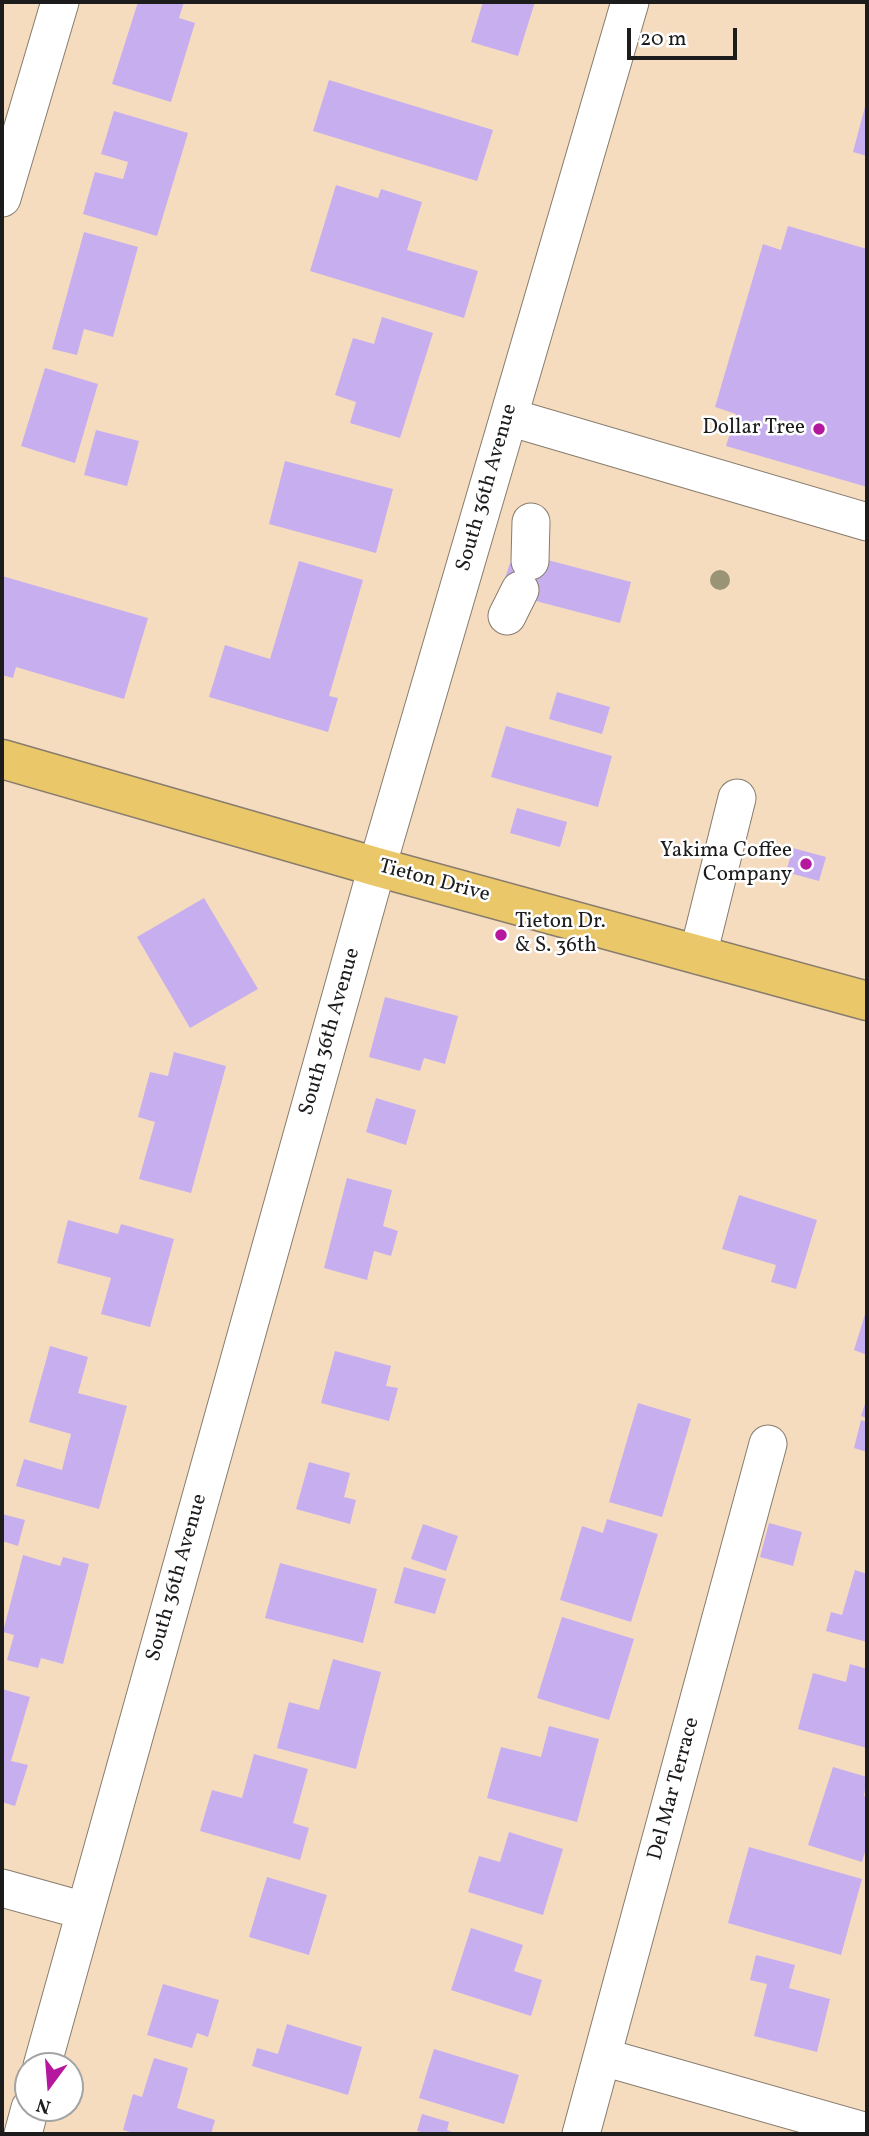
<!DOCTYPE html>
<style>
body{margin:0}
#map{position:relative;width:869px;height:2136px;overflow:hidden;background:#f5dcbf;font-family:Vollkorn,serif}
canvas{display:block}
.frame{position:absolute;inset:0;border:4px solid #1c1c1c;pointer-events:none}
.north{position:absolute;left:14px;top:2052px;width:70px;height:70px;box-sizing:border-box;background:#fff;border:2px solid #a4a4a4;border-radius:50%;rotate:196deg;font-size:19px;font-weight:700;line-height:28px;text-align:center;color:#1c1c1c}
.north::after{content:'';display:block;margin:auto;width:24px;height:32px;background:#b5179e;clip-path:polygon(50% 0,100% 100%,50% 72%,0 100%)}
.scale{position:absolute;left:627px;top:28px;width:110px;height:32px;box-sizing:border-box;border:4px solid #1c1c1c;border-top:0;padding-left:9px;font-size:21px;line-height:24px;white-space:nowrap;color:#1c1c1c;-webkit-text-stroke:5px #fff;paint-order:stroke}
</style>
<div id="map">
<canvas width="869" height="2136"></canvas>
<div class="frame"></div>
<div class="north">N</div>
<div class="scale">20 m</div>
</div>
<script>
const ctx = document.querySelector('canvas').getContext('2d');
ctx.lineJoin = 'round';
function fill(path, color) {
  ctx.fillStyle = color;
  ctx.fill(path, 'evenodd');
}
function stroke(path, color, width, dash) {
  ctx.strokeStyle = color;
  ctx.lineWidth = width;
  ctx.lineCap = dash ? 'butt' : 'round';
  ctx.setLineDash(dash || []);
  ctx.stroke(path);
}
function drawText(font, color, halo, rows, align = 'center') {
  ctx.font = font + ' Vollkorn,serif';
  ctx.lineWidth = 5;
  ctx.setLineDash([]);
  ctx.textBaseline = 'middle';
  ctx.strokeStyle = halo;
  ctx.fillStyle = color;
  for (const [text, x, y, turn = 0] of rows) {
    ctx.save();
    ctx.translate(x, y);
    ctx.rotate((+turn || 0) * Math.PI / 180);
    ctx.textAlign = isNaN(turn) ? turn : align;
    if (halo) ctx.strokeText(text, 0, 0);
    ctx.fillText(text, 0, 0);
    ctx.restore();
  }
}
fill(new Path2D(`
 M138,2h46l-5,16 16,5 -24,79 -59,-18z
 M483,2h52l-17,54 -47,-14z
 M329,80l164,50 -16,51 -164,-50z
 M866,103h1v53l-14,-4z
 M114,111l74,22 -31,103 -74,-22 12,-42 28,7 5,-17 -27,-8z
 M336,185l42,13 3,-9 41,13 -15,48 71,21 -14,47 -154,-47z
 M788,226l79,23v238l-141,-41 10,-32 -21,-7 48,-163 18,6z
 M84,232l54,15 -25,90 -29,-8 -7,26 -25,-6z
 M382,317l51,16 -33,105 -50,-15 6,-21 -21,-7 18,-57 21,6z
 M45,368l53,16 -23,79 -54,-17z
 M96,430l43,11 -12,45 -43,-11z
 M285,461l108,28 -17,64 -107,-29z
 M544,559l87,23 -11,41 -88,-23 -27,-22 5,-15z
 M299,561l64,19 -34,116 9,2 -10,34 -119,-35 16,-52 45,14z
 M2,576l146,42 -24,81 -108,-32 -3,11 -11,-3z
 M557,692l53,15 -8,27 -53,-15z
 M506,726l106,30 -14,51 -107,-30z
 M517,808l50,14 -7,25 -50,-14z
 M793,848l33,9 -7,24 -33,-9z
 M204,898l54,91 -68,39 -53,-91z
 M385,997l73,19 -13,48 -21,-6 -4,13 -51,-14z
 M174,1052l52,14 -35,127 -52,-14 16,-57 -17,-5 12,-45 18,4z
 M376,1098l40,12 -10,35 -40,-13z
 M347,1178l45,12 -9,36 15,5 -7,25 -17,-5 -7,29 -43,-12z
 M739,1195l78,25 -21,69 -25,-7 5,-17 -54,-16z
 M68,1220l50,14 3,-10 53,15 -24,88 -49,-13 10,-36 -54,-15z
 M867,1308v47l-13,-5z
 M50,1346l38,11 -10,36 49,13 -28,103 -83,-23 8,-27 38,11 9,-36 -42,-12z
 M335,1351l56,15 -5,20 12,2 -9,33 -68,-18z
 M867,1398v20l-6,-2z
 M638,1403l53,16 -29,98 -53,-15z
 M861,1420l6,2v30l-13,-4z
 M309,1462l41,11 -6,24 12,3 -6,24 -54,-15z
 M2,1514l23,6 -7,26 -16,-5z
 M607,1519l51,15 -27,88 -71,-22 22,-74 21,7z
 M769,1523l33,9 -9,34 -33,-9z
 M423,1524l35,12 -12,35 -35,-12z
 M23,1555l37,11 3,-9 26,7 -26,100 -22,-6 -3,10 -31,-8 7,-25 -11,-3z
 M280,1563l97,26 -14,54 -98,-25z
 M404,1567l42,12 -11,35 -41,-11z
 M855,1570l12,4v68l-41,-11 5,-19 11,3z
 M562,1617l72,22 -25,81 -72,-22z
 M333,1659l48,13 -25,97 -79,-21 12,-46 30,8z
 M850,1664l17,5v79l-69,-19 15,-56 33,9z
 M2,1689l28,8 -19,64 17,4 -13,41 -13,-4z
 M549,1726l50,13 -22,83 -90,-24 14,-51 40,10z
 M254,1754l54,15 -15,54 16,5 -9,32 -100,-29 12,-41 30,8z
 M833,1767l34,10 -3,19 3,1v49l-5,16 -54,-17z
 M509,1832l54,17 -20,66 -75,-23 11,-36 21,6z
 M749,1847l113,32 -21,76 -113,-32z
 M267,1877l60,18 -18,60 -60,-18z
 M471,1928l52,17 -9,26 28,9 -11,36 -80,-26z
 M756,1955l39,10 -6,23 41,11 -13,53 -63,-16 13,-52 -17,-4z
 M163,1984l56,16 -11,37 -11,-4 -5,15 -45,-13z
 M287,2024l75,23 -14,48 -96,-29 5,-18 21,6z
 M434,2049l85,26 -15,49 -85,-26z
 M154,2058l34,10 -11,40 38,12 -4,14h-74l-14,-4 10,-36 9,3z
 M422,2114l27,8 -2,8 10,4h-28l-12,-3z`), '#c7afef');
const minor = new Path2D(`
 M2,198l58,-196
 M509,417l358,105
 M530,561l1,-39
 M507,616l13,-26
 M698,955l39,-157
 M2,1888l83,23
 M603,2057l264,75
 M42,2066l335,-1199 253,-865
 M23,2134l7,-26
 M581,2134l187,-690`);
const major = new Path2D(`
 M2,759l375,108 490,134`);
stroke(minor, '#887c6e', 39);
stroke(major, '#887c6e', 41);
stroke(minor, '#fff', 37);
stroke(major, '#eac769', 38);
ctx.fillStyle = '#9a9476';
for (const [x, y] of [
 [720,580]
]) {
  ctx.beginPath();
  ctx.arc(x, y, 10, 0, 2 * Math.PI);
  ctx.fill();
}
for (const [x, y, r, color] of [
 [819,429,7,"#b5179e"],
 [806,864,7,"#b5179e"],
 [501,935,7,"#b5179e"]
]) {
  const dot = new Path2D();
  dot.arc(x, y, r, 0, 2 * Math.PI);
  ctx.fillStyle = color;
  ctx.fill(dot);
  stroke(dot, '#fff', 2.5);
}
drawText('21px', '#1c1c1c', '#fff', [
 ["Dollar Tree",805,429],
 ["Yakima Coffee",792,852],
 ["Company",792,876],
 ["Tieton Dr.",515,923,"left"],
 ["& S. 36th",515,947,"left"]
], 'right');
drawText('21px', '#1c1c1c', '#fff', [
 ["South 36th Avenue",488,488,-74],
 ["Tieton Drive",434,882,15],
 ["South 36th Avenue",331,1032,-74],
 ["South 36th Avenue",178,1578,-74],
 ["Del Mar Terrace",675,1789,-75]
]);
</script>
